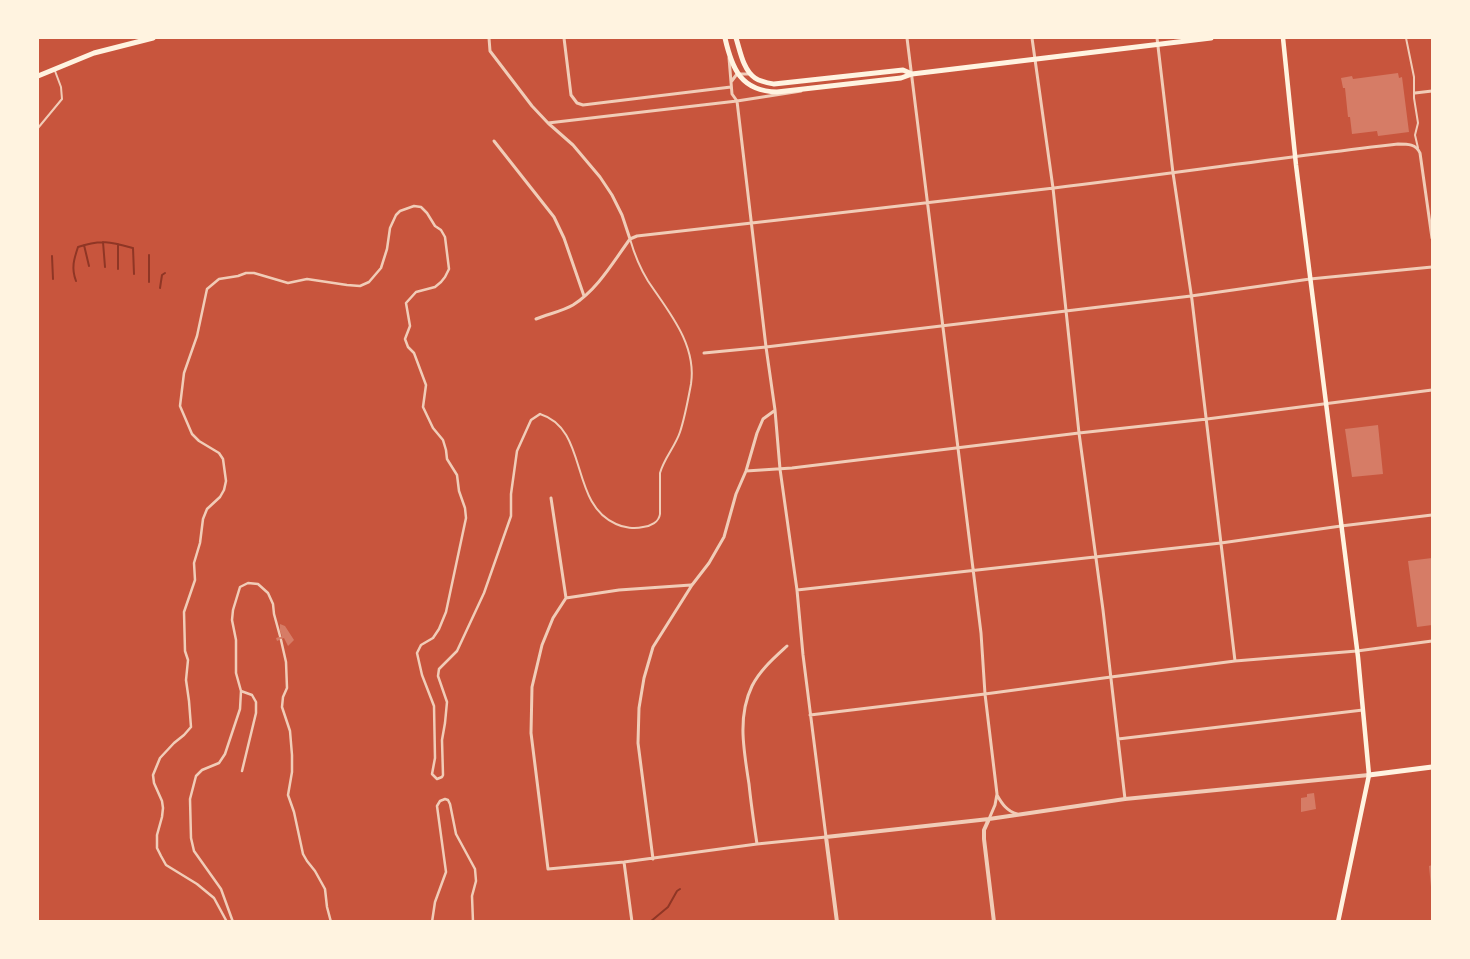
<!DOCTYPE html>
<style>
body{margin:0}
#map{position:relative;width:1470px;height:959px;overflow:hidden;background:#c8553d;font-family:"Work Sans",sans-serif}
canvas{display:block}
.frame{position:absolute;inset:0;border:39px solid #fff3e0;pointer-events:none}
</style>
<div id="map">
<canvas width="1470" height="959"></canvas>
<div class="frame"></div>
</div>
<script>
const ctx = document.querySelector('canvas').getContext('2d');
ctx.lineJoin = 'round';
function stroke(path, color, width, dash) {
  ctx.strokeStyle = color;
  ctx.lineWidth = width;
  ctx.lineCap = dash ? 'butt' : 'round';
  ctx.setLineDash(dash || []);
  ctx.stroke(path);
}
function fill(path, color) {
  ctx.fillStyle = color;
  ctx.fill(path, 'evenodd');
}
stroke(new Path2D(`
 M103,242l2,25
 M84,245l5,21
 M52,256l1,23
 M118,269v-25
 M76,281c-5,-13 -2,-22 2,-34 23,-8 33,-5 55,1l1,26
 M149,282v-27
 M160,288l2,-13 3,-2
 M650,922l18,-15 9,-16 3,-2`), '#8f3625', 2);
fill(new Path2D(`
 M1398,73l1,5 3,-1 7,55 -31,4 -1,-5 -25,3 -2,-17h-2l-3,-29h-2l-2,-10 11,-2 1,3z
 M1378,425l5,49 -31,3 -7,-48z
 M1432,558v67l-15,2 -9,-66z
 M280,624l5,2 9,14 -6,6 -4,-8 -7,3 -1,-3 6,-2 -2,-5z
 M1314,793l2,16 -15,3v-14l6,-1v-3z
 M1432,865v21l-1,1 -2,-21z`), '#d67c66');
stroke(new Path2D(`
 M1406,38l8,39v21l4,25 -3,12 3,13
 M38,128l24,-29 -1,-12 -6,-16
 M540,414c49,15 29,90 76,110 8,4 19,5 27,3 8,-1 16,-5 17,-13v-41c4,-15 15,-26 20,-41 5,-15 8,-32 11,-48 6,-40 -23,-73 -43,-103 -8,-13 -14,-28 -18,-42`), '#f1ccb7', 2);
stroke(new Path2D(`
 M281,640l5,22 1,26 -4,9 -1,10 8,24 2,24v17l-4,23 6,17 9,42 4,7 8,10 10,18 2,18 4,15
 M241,691l11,4 4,7v11l-14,58
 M227,922l-13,-24 -17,-14 -31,-19 -5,-9 -4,-8v-13l5,-18 1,-9 -1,-7 -8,-18 -1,-8 7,-17 14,-15 10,-8 7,-8 -2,-26 -3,-21 2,-20 -3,-9 -1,-39 11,-32 -1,-17 6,-20 3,-24 4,-10 13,-12 4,-7 2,-9 -3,-22 -4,-6 -20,-12 -7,-7 -12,-28 4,-33 13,-37 10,-47 12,-10 19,-3 8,-3h8l34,10 19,-4 40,6 13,1 9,-4 12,-14 6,-19 3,-21 6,-13 4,-4 14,-5 7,1 6,6 8,13 6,4 4,7 4,32 -4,8 -4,5 -6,5 -19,5 -10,11 4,23 -5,13 3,8 6,6 12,32 -3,22 10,21 10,12 3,10 1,9 10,16 2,16 6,17 1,10 -20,94 -7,17 -6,9 -12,7 -4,8 5,22 12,31 1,52 -3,16 5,5 5,-2 1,-2 -1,-35 3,-17 2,-21 -9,-26 1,-7 18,-18 27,-58 27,-77v-22l6,-43 14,-31 9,-6
 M233,922l-12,-33 -27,-38 -3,-13 -1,-39 6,-23 6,-6 17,-7 6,-9 15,-45 1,-18 -5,-18v-33l-4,-20 1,-10 7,-23 8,-4 10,1 10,9 5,11 1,10 6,22
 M432,922l3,-20 11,-30 -9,-66 3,-5 5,-2 3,1 2,4 6,30 19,35 1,12 -4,15 1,26`), '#f1ccb7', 2.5);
stroke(new Path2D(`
 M489,38l1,13 42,55 16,17 25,22 27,32 12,18 10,20 8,24
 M564,38l7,57 6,8 6,2 148,-18
 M907,38l74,595 4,61 12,100 -2,11 -6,14
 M1032,38l21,150 26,245 24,177 22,189
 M1157,38l16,135 19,127 43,361
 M731,82l6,-8h14
 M1415,93l17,-2
 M548,123l189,-22 64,-10
 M494,141l60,76 10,21 20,58
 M536,319c12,-5 27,-8 37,-14 25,-16 40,-43 57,-66l7,-3c139,-16 278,-31 417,-48 115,-14 230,-31 344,-44 10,0 18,0 22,9l12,85
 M704,353l62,-6 425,-51 119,-17 122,-12
 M746,471l46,-3 287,-35 128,-14 225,-29
 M551,498l15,100 -13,20 -11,27 -10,42 -1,46 17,136 76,-7 133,-18 69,-7 -23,-182 -6,-65 -17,-121 -5,-59 -9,-63 -29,-246 -5,-7 -3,-36
 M797,590l424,-47 120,-17 91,-11
 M566,598l53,-8 72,-5
 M810,715l175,-21 126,-17 124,-16 122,-10 75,-10
 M1118,739l245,-29
 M997,795c5,9 10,16 20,19
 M757,844c-3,-20 -6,-40 -8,-60 -5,-33 -12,-67 3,-98 8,-16 22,-28 35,-40
 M653,859l-15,-116 1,-35 5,-30 9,-31 39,-62 17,-22 15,-26 12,-43 10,-23 11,-38 6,-14 11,-8
 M624,862l8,60`), '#f1ccb7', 3);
stroke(new Path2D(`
 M989,819l-5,11v9l10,83
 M837,922l-11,-85 163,-18 136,-20 244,-24`), '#f1ccb7', 4);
stroke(new Path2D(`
 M1283,38l13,127 62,492 11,118 -31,147`), '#fff3e0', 4.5);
stroke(new Path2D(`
 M725,38c7,31 16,53 52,54l124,-14 11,-4 299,-36
 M736,38c4,12 7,32 19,40 6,4 13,5 19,6l129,-14 9,4
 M38,76l56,-23 59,-15
 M1369,775l63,-8`), '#fff3e0', 5);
</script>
